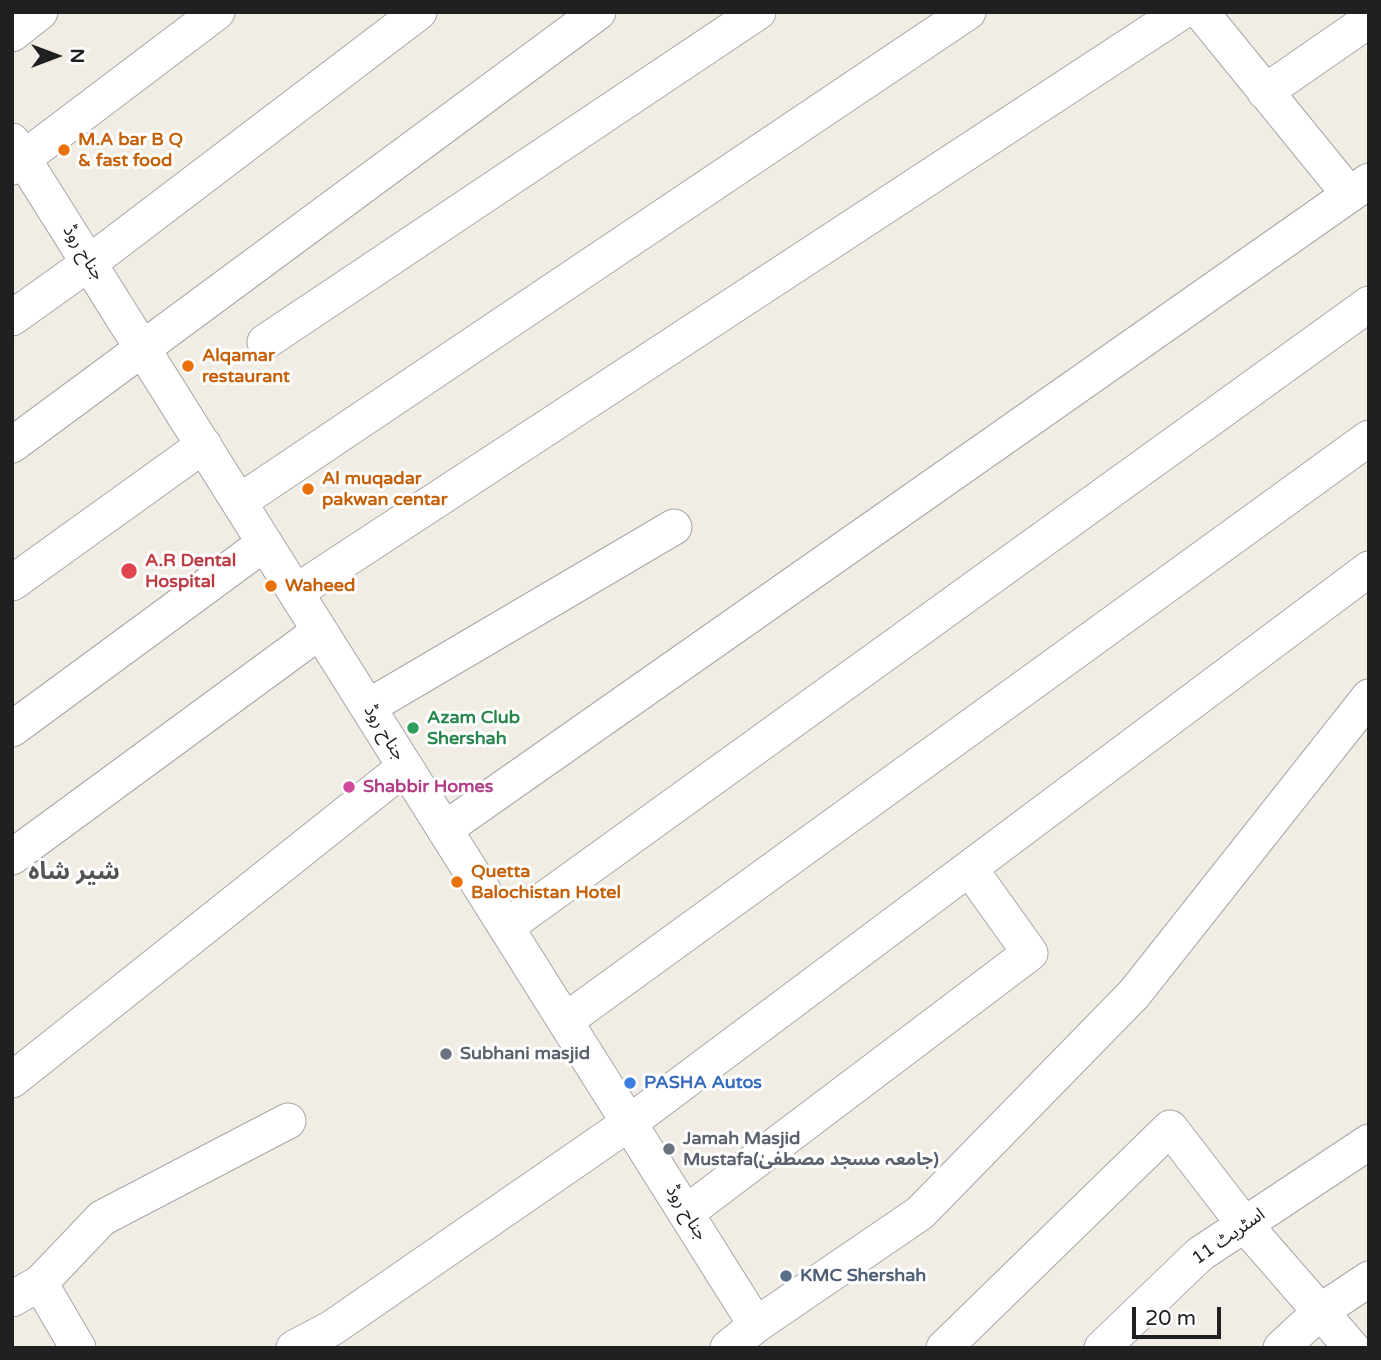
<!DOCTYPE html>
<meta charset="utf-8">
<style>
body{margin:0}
#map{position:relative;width:1381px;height:1360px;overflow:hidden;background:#f1ede5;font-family:"Varela Round",sans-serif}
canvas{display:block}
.frame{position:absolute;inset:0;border:14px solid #202020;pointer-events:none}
.north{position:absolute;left:21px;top:21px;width:70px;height:70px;-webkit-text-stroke:5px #fff;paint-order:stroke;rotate:90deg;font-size:19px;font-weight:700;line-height:28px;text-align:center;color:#202020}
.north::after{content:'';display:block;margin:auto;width:24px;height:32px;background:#202020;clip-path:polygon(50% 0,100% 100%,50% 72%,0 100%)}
.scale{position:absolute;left:1132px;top:1307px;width:89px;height:32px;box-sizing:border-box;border:4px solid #202020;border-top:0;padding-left:9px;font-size:21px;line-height:24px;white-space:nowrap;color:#202020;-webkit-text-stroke:5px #fff;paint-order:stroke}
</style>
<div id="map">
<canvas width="1381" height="1360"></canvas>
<div class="frame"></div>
<div class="north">N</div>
<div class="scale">20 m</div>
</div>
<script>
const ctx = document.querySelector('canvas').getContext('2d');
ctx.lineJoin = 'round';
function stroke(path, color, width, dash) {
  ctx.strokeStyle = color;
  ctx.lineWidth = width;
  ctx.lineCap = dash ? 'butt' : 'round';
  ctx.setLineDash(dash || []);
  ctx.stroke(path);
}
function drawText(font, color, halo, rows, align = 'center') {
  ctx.font = font + ' "Varela Round","Noto Sans Arabic",sans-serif';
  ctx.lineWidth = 6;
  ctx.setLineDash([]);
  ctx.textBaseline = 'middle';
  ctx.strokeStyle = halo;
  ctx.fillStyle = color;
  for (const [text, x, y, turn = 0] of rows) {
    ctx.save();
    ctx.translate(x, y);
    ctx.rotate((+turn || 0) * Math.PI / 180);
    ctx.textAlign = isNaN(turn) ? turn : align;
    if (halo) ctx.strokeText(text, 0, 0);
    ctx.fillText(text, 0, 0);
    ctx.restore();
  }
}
const street = new Path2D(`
 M1201,12l148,182
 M12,34l28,-22
 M1265,92l104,-72
 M12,141l744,1184
 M12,167l205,-155
 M12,318l77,-55 330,-251
 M265,342l493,-330
 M12,445l586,-433
 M239,502l729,-490
 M12,583l192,-138
 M296,592l885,-580
 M368,707l306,-180
 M12,729l253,-186
 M445,829l924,-648
 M12,857l308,-226
 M506,927l863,-623
 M565,1021l804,-583
 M12,1080l393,-313
 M686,1213l344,-260 -60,-84
 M40,1283l38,65
 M12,1299l28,-16 62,-65 186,-97
 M294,1348l38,-20 297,-205 740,-554
 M728,1348l28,-23 164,-112 214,-219 235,-297
 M944,1348l226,-220 74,96 108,124
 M1102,1348l98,-94 169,-112
 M1281,1348l40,-37 48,-32`);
stroke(street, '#a7a7a7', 37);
stroke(street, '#fff', 35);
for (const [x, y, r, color] of [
 [64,150,7,"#e8710a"],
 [188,366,7,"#e8710a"],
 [308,489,7,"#e8710a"],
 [129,571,9,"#e0444e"],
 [271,586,7,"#e8710a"],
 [413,728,7,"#2e9e5b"],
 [349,787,7,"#d1479c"],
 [457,882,7,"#e8710a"],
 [446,1054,7,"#6b7280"],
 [630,1083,7,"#3f7fe0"],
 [669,1149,7,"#6b7280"],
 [786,1276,7,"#5c6f8a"]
]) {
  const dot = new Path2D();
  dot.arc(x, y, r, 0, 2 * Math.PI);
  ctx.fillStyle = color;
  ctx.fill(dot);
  stroke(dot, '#fff', 2.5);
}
drawText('bold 18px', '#c56008', '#fff', [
 ["M.A bar B Q",78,140],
 ["& fast food",78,161],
 ["Alqamar",202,356],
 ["restaurant",202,377],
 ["Al muqadar",322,479],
 ["pakwan centar",322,500],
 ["Waheed",285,586],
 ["Quetta",471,872],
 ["Balochistan Hotel",471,893]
], 'left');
drawText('18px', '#202020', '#fff', [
 ["جناح روڈ",83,253,58],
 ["جناح روڈ",384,733,58],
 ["جناح روڈ",686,1213,58],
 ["اسٹریٹ 11",1229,1237,-35]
]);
drawText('bold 18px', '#be3a42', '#fff', [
 ["A.R Dental",145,561],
 ["Hospital",145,582]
], 'left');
drawText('bold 18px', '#27864d', '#fff', [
 ["Azam Club",427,718],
 ["Shershah",427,739]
], 'left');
drawText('bold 18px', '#b23c85', '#fff', [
 ["Shabbir Homes",363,787]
], 'left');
drawText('bold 18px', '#5b616d', '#fff', [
 ["Subhani masjid",460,1054],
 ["Jamah Masjid",683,1139],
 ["Mustafa(جامعہ مسجد مصطفیٰ)",683,1160]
], 'left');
drawText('bold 18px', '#366cbe', '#fff', [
 ["PASHA Autos",644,1083]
], 'left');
drawText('bold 18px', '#4e5e75', '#fff', [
 ["KMC Shershah",800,1276]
], 'left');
drawText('bold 24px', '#535353', '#fff', [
 ["شیر شاہ",74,873]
]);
</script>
